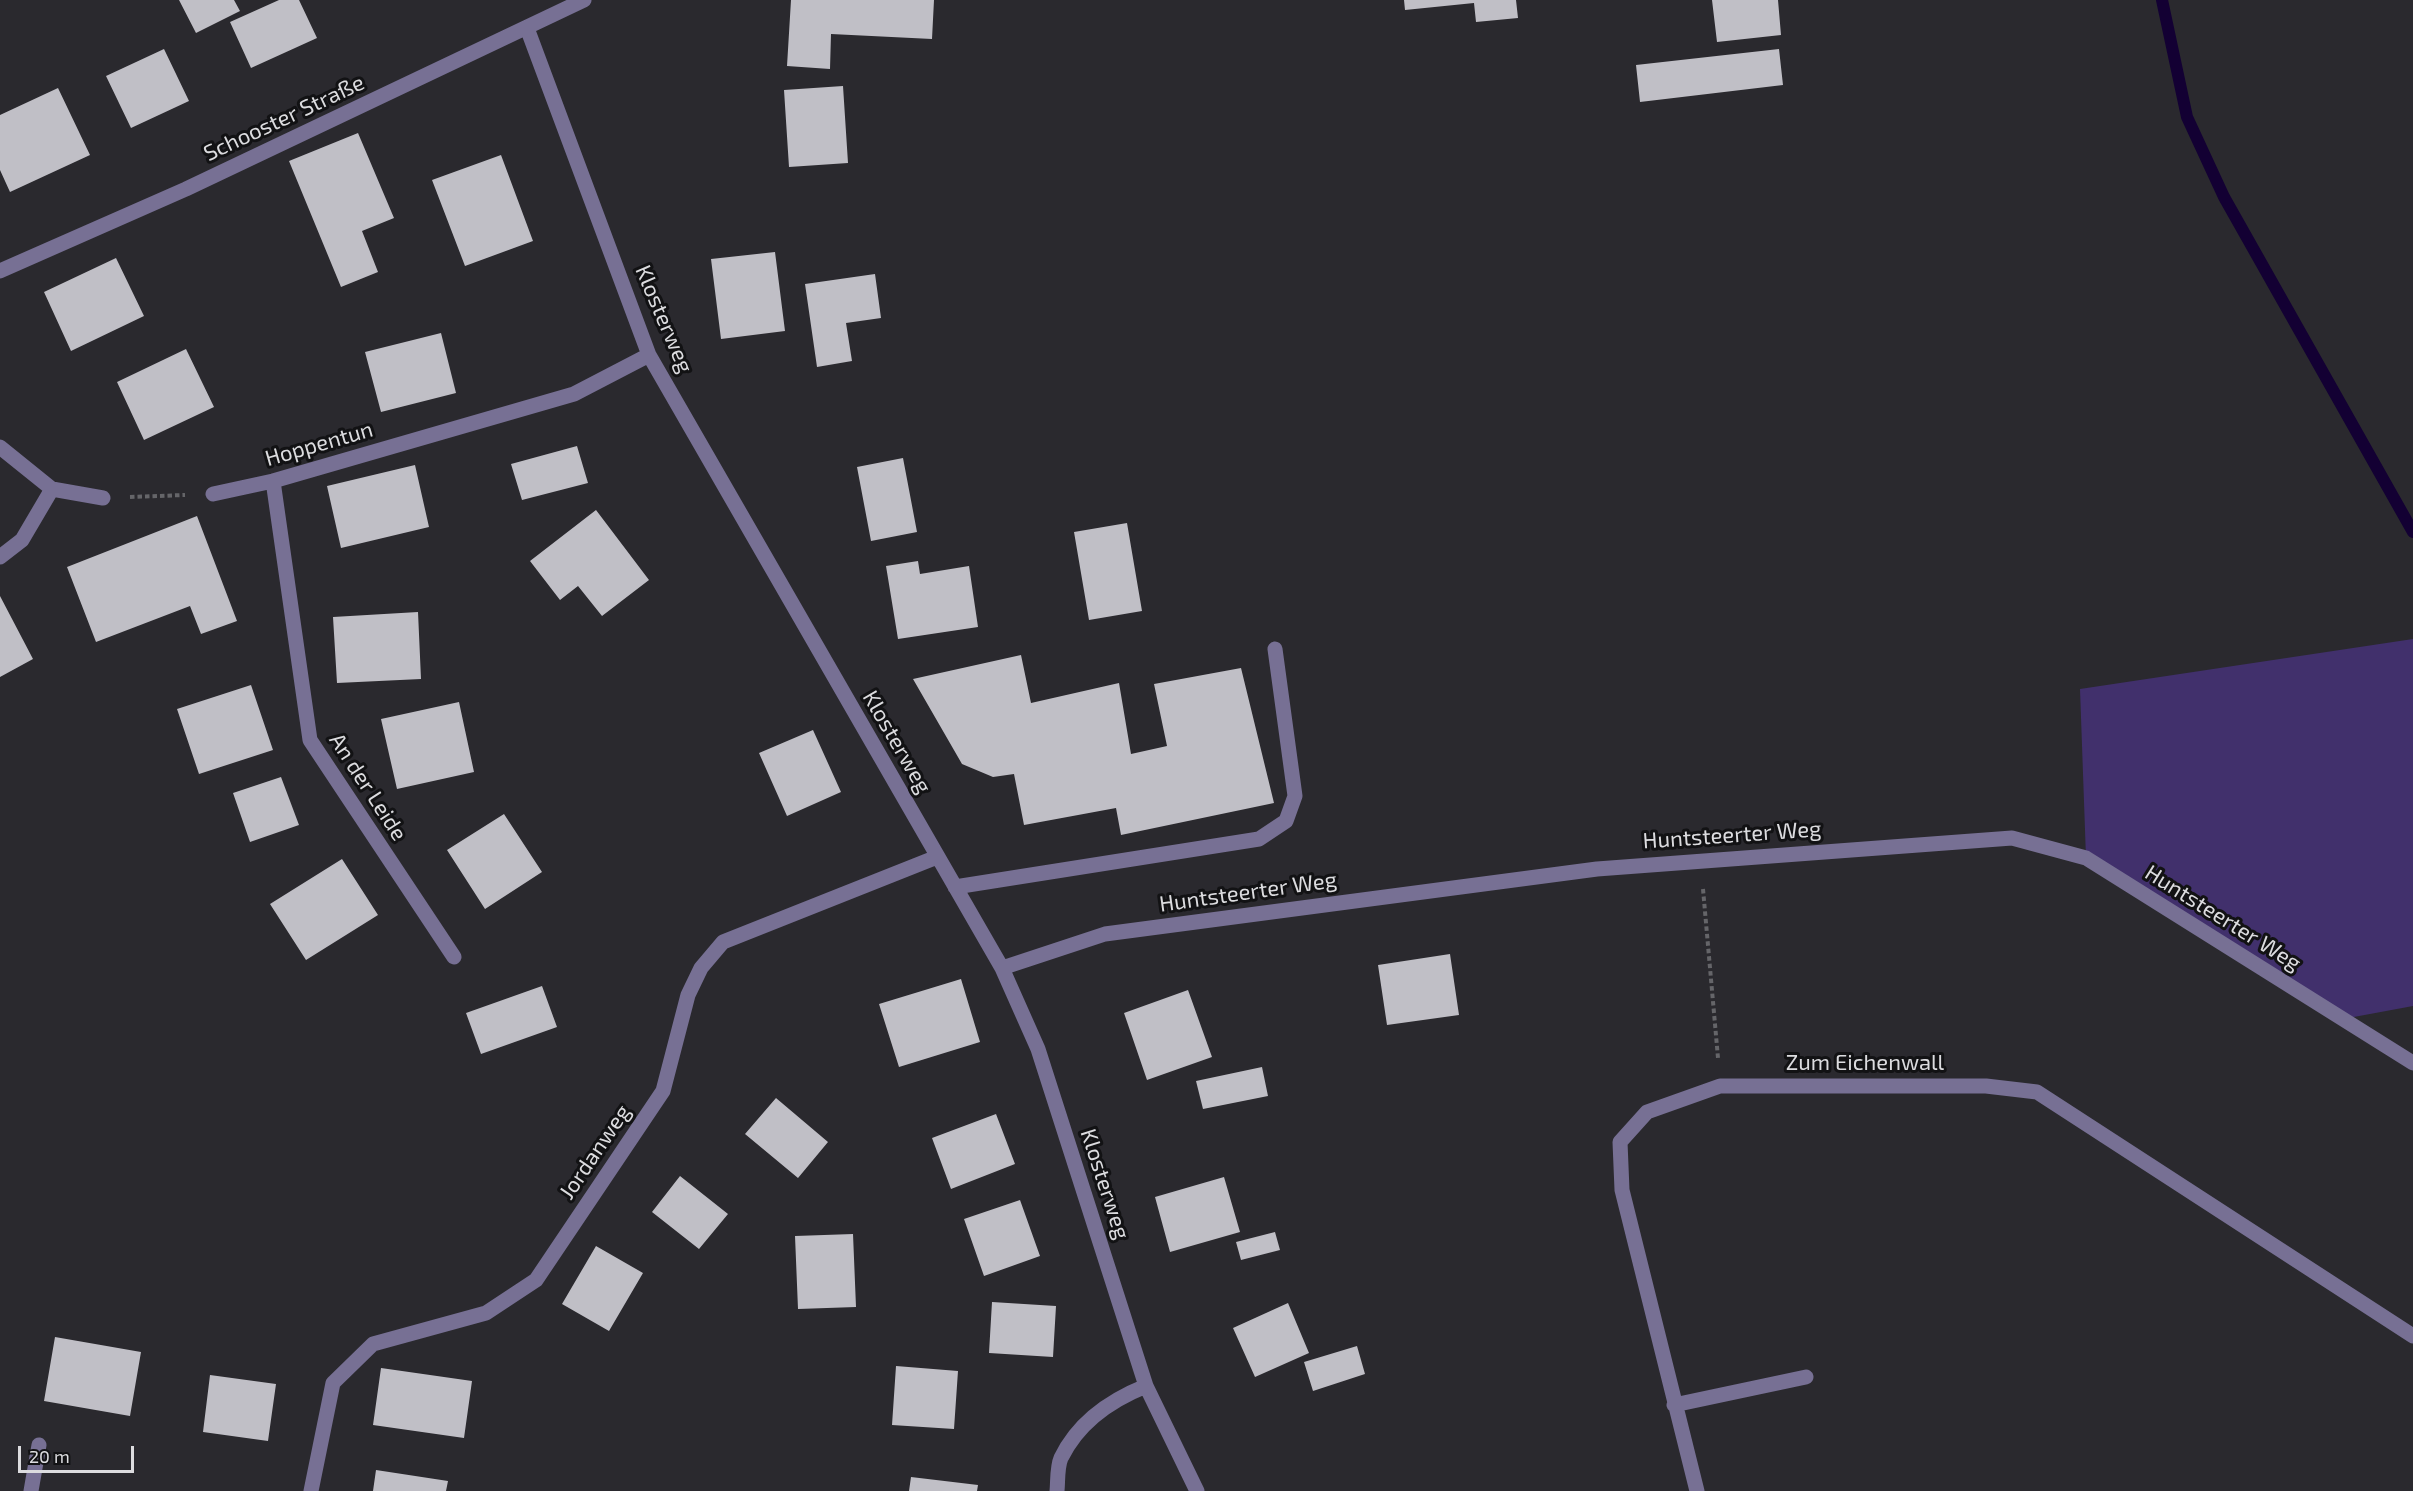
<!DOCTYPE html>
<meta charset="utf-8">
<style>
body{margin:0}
#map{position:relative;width:2413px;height:1491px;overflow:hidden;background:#2a292e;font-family:"Exo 2",sans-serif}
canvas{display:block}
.scale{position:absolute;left:18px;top:1446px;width:116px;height:27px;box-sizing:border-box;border:3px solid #dcdcdf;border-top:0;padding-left:8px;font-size:18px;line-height:21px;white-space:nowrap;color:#dcdcdf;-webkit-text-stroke:4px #121214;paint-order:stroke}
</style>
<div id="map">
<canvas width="2413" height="1491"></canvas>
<div class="scale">20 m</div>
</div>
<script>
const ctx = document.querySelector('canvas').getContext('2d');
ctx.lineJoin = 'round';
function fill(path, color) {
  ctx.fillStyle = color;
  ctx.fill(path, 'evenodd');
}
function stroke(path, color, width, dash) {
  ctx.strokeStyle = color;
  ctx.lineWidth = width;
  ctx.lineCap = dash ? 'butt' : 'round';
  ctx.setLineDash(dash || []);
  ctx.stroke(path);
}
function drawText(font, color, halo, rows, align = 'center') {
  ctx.font = font + ' "Exo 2",sans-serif';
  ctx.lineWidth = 6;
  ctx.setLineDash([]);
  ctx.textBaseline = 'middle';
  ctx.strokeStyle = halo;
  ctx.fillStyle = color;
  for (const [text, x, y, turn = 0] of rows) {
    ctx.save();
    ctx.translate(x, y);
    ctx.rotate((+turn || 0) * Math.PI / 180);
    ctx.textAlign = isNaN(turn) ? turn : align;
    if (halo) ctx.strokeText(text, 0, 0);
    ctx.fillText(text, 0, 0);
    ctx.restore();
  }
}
fill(new Path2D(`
 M2413,639v367l-70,13 -257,-161 -6,-169z`), '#41306c');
stroke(new Path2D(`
 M2162,0l25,117 37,80 189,335`), '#130033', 12);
fill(new Path2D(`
 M179,0h55l6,11 -44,22z
 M279,0h20l18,38 -66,30 -21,-46z
 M791,0h143l-2,39 -101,-5 -1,35 -43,-3z
 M1404,0h112l2,18 -42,4 -2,-19 -69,7z
 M1712,0h66l3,35 -64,7z
 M164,49l25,52 -58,27 -25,-52z
 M1779,49l4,36 -143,17 -4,-37z
 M843,86l5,77 -59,4 -5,-77z
 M58,88l32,67 -80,37 -10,-22v-55z
 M358,133l36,85 -32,13 16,41 -37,15 -52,-126z
 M501,155l32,86 -68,25 -33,-86z
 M775,252l10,79 -64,8 -10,-80z
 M116,258l28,58 -73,35 -27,-59z
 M875,274l6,44 -35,5 6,38 -35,6 -12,-83z
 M441,333l15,60 -75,19 -16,-60z
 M186,349l28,58 -70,33 -27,-58z
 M577,446l11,37 -66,17 -11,-36z
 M903,458l14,74 -46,9 -14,-74z
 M415,465l14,62 -88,21 -14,-62z
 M596,510l53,70 -47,36 -24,-30 -18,14 -30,-39z
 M197,516l40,105 -36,13 -11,-28 -94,36 -29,-75z
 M1127,523l15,88 -53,9 -15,-88z
 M918,561l2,13 49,-8 9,61 -80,12 -12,-73z
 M0,596l33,63 -33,18z
 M418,612l3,67 -84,4 -4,-66z
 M1021,655l10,48 88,-20 12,71 36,-8 -13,-62 87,-16 33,135 -153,32 -5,-27 -92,17 -10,-51 -21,3 -31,-13 -49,-85z
 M251,685l22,65 -74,24 -22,-65z
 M459,702l15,70 -77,17 -16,-70z
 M813,730l28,62 -54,24 -28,-63z
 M281,777l18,48 -49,17 -17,-49z
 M504,814l38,58 -57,37 -38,-59z
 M342,859l36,56 -72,45 -36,-56z
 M1450,954l9,61 -72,10 -9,-60z
 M961,979l19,63 -81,25 -20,-63z
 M542,986l15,41 -76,27 -15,-41z
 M1188,990l24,67 -65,23 -23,-67z
 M1262,1067l6,29 -65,13 -7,-28z
 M776,1098l52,44 -30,36 -53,-44z
 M996,1114l19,50 -64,25 -19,-51z
 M680,1176l48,38 -29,35 -47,-37z
 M1224,1177l16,55 -70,20 -15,-55z
 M1020,1200l20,56 -56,20 -20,-57z
 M1275,1232l5,18 -39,10 -5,-18z
 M853,1234l3,73 -58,2 -3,-73z
 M596,1246l47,27 -34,58 -47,-27z
 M992,1302l64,4 -3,51 -64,-4z
 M1288,1303l21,50 -54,24 -22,-49z
 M55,1337l86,15 -11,64 -86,-15z
 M1357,1346l8,28 -52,17 -9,-29z
 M896,1366l62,5 -4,58 -62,-4z
 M381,1368l91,13 -8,57 -91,-13z
 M210,1375l66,9 -8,57 -65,-9z
 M376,1470l72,11 -2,10h-73z
 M911,1477l67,8 -1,6h-68z`), '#c0bfc6');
stroke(new Path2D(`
 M130,497l55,-2
 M1703,889l15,169`), '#656569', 4, [4.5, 3]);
stroke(new Path2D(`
 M527,28l122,327 353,613 36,81 108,337 51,105
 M0,271l186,-82 398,-189
 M0,447l52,42 51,9
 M273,481l37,259 144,217
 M213,494l60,-13 301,-87 75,-39
 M0,557l22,-17 30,-51
 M955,887l304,-48 27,-18 9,-25 -20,-147
 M1002,968l103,-34 492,-65 415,-31 74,20 327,205
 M1674,1405l132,-28
 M31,1491l8,-46
 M311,1491l22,-108 40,-39 113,-31 50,-33 127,-189 25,-96 13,-27 22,-26 214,-85
 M1057,1491c1,-10 0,-24 4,-33 17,-35 50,-58 85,-72
 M1697,1491l-75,-301 -2,-48 27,-30 73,-26h266l51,6 376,244`), '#777094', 15);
drawText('22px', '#dcdcdf', '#121214', [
 ["Schooster Straße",284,118,-25],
 ["Klosterweg",664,319,67],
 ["Hoppentun",319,444,-16],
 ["Klosterweg",897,742,60],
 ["An der Leide",368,787,57],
 ["Huntsteerter Weg",1732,835,-4],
 ["Huntsteerter Weg",1248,892,-8],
 ["Huntsteerter Weg",2223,918,32],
 ["Zum Eichenwall",1865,1063],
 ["Jordanweg",595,1152,-56],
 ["Klosterweg",1105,1184,72]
]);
</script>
